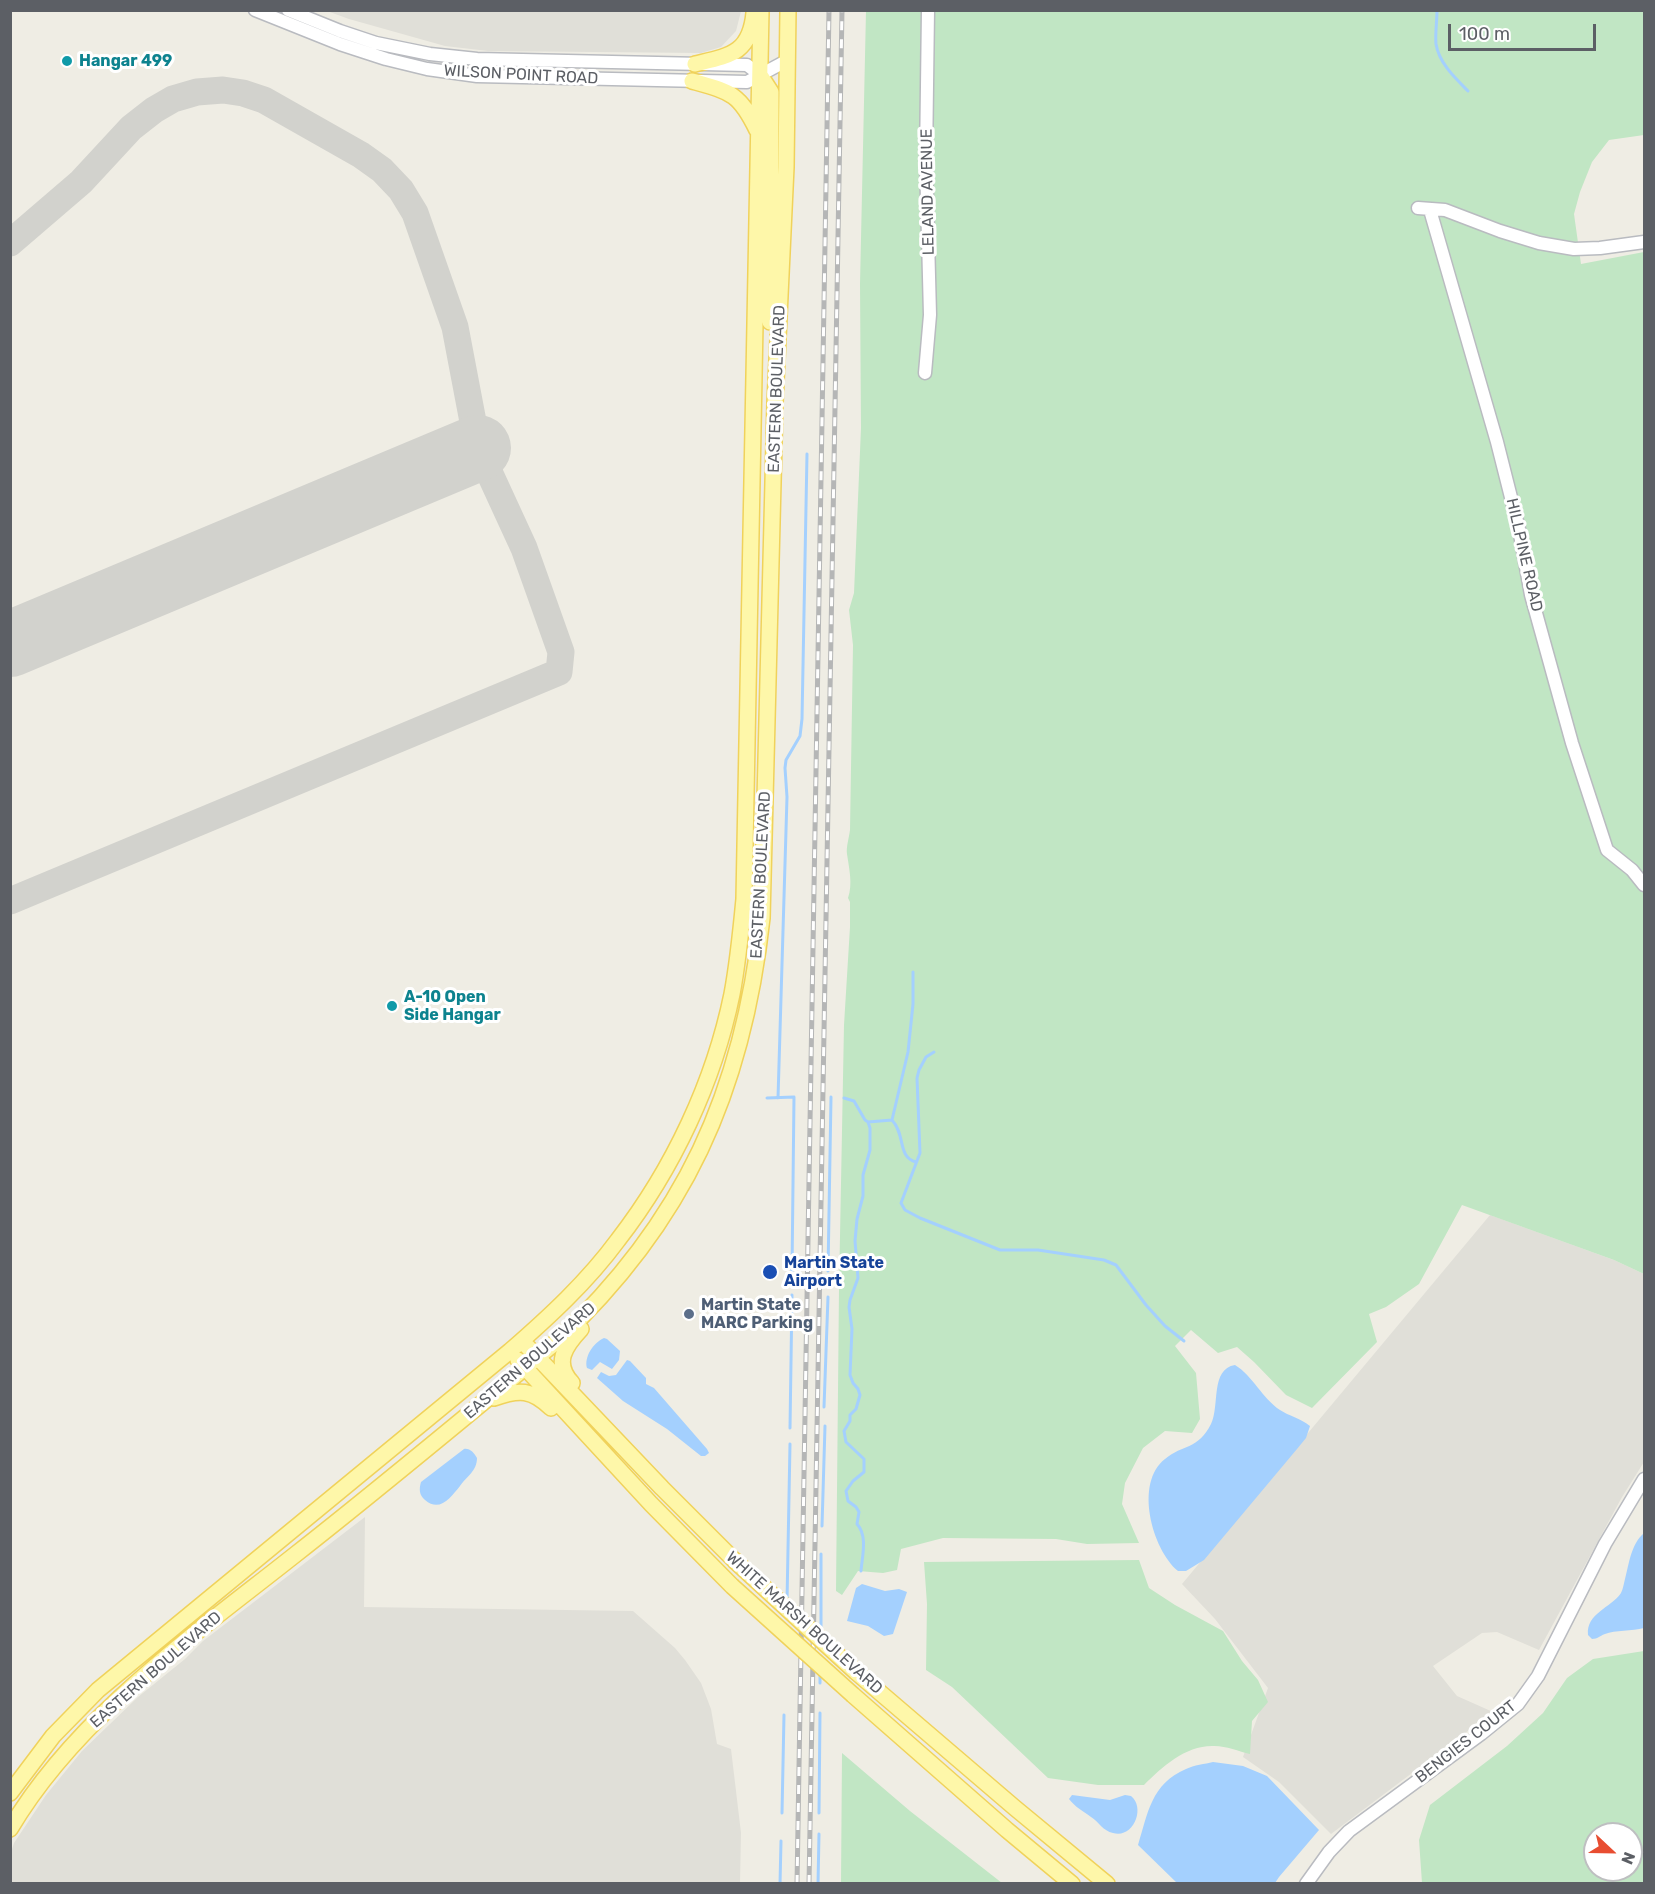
<!DOCTYPE html>
<style>
body{margin:0}
#map{position:relative;width:1655px;height:1894px;overflow:hidden;background:#efede4;font-family:Rubik,sans-serif}
canvas{display:block}
.frame{position:absolute;inset:0;border:12px solid #5c5f65;pointer-events:none}
.north{position:absolute;left:1583px;top:1822px;width:60px;height:60px;box-sizing:border-box;background:#fff;border:2px solid #bebfc1;border-radius:50%;rotate:112deg;font-size:16px;font-weight:700;line-height:24px;text-align:center;color:#5c5f65}
.north::after{content:'';display:block;margin:auto;width:21px;height:27px;background:#e84d31;clip-path:polygon(50% 0,100% 100%,50% 72%,0 100%)}
.scale{position:absolute;left:1448px;top:24px;width:148px;height:27px;box-sizing:border-box;border:3px solid #5c5f65;border-top:0;padding-left:8px;font-size:18px;line-height:21px;white-space:nowrap;color:#5c5f65;-webkit-text-stroke:4px #fff;paint-order:stroke}
</style>
<div id="map">
<canvas width="1655" height="1894"></canvas>
<div class="frame"></div>
<div class="north">N</div>
<div class="scale">100 m</div>
</div>
<script>
const ctx = document.querySelector('canvas').getContext('2d');
ctx.lineJoin = 'round';
function fill(path, color) {
  ctx.fillStyle = color;
  ctx.fill(path, 'evenodd');
}
function stroke(path, color, width, dash) {
  ctx.strokeStyle = color;
  ctx.lineWidth = width;
  ctx.lineCap = dash ? 'butt' : 'round';
  ctx.setLineDash(dash || []);
  ctx.stroke(path);
}
function drawText(font, color, halo, rows, align = 'center') {
  ctx.font = font + ' Rubik,sans-serif';
  ctx.lineWidth = 6;
  ctx.setLineDash([]);
  ctx.textBaseline = 'middle';
  ctx.strokeStyle = halo;
  ctx.fillStyle = color;
  for (const [text, x, y, turn = 0] of rows) {
    ctx.save();
    ctx.translate(x, y);
    ctx.rotate((+turn || 0) * Math.PI / 180);
    ctx.textAlign = isNaN(turn) ? turn : align;
    if (halo) ctx.strokeText(text, 0, 0);
    ctx.fillText(text, 0, 0);
    ctx.restore();
  }
}
fill(new Path2D(`
 M327,11h414l-5,20 -15,16 -20,6 -213,-2 -43,-5 -96,-27z
 M1490,1215l124,45 30,14v188l-22,35 -83,153 -42,-18 -15,1 -49,33 24,30 36,16 -162,122 -52,-52 -36,-25 25,-69 -53,-69 -33,-35z
 M365,1517l-1,90 269,4 42,37 10,12 16,23 10,26 6,35 14,5 10,84 -1,50h-729v-31l3,-9 32,-48 36,-44 56,-54 47,-38 18,-18z`), '#e0dfd8');
fill(new Path2D(`
 M866,11h778v124l-35,5 -17,22 -12,30 -6,22 7,50 63,-12v1022l-30,-14 -152,-55 -43,79 -33,23 -17,7 8,28 -65,66 -26,-13 -32,-33 -17,-15 -19,6 -27,-23 -16,16 21,27 4,46 -8,14 -27,-2 -22,17 -18,35 -3,21 17,39 -52,1 -31,-5 -113,-1 -42,11 -4,21 -14,3 -25,-2 -16,24 -6,-4 3,-302 5,-264 6,-98v-25l-2,-4c5,-14 1,-30 -1,-44 -1,-7 2,-16 3,-24l3,-185 -4,-35 5,-17 7,-165 -1,-144z
 M1139,1560l10,28 26,17 48,26 19,30 16,19 10,22 -16,19 -2,33c-12,-3 -26,-9 -38,-8 -27,0 -50,21 -68,39h-46l-50,-7 -96,-91 -26,-17 1,-66 -3,-42z
 M1644,1651v232h-222l-3,-43 11,-35 77,-59 36,-33 24,-35 26,-19zM1595,1834h36v36h-36z
 M842,1753l68,58 92,72h-161z`), '#c1e6c4');
fill(new Path2D(`
 M604,1338l3,1 13,12 -1,9 -7,9 -12,-7 -8,8 -5,-2c-3,-11 6,-25 17,-30z
 M627,1360l3,1 16,17v6l8,4 53,61 2,4 -4,3h-4l-34,-27 -44,-28 -26,-23 4,-6 8,4 7,-1z
 M1235,1365c18,11 27,33 45,45 9,6 20,8 30,16l-4,12 -9,11 -93,111 -18,11h-8c-26,-22 -44,-88 -13,-112 18,-15 33,-9 46,-35 9,-18 -1,-55 24,-59z
 M464,1449c6,-1 10,4 13,9 0,13 -10,18 -17,28 -9,11 -20,27 -35,14 -6,-5 -6,-11 -4,-18z
 M1644,1533v95c-12,3 -29,2 -39,6 -6,2 -7,5 -13,5l-4,-4c-2,-22 23,-27 33,-42 2,-4 3,-10 4,-14 4,-15 6,-35 19,-46z
 M862,1584l23,7 14,-2 8,3 -14,42 -9,2 -16,-10 -21,-5 9,-33z
 M1213,1762l30,4 24,10 52,54 -40,47 -4,6h-98l-39,-38c10,-32 13,-61 48,-76 8,-4 19,-5 27,-7z
 M1072,1795l38,5 15,-5 6,1c15,12 2,43 -18,37 -10,-2 -14,-11 -22,-16 -8,-6 -16,-10 -22,-18z`), '#a4d0fe');
stroke(new Path2D(`
 M1437,10c0,11 -2,24 -1,34 3,19 19,34 32,47
 M934,1052l-8,5 -7,13 -2,8 3,75 -19,50 4,7 15,8 80,32h38l66,10 12,5 30,40 19,21 19,15
 M767,1098l27,-1 -2,174
 M778,1098l9,-301 -2,-29 1,-8 14,-24 2,-17 5,-265
 M844,1098l10,3 11,19 3,2 2,6v22l-7,25v21l-6,23 -2,22 3,37 -8,22 -1,7 3,22 -2,46 3,8 5,6 2,6 -4,14 -6,6v6l-6,10 2,11 18,17v13l-11,9 -7,10 2,10 8,6 3,5 -2,12c11,12 5,33 4,47
 M892,1120l16,-68 5,-48v-32
 M892,1120c14,15 5,37 24,42
 M868,1122l24,-2
 M828,1271l3,-174
 M824,1407l4,-110
 M790,1428l2,-133
 M822,1526l3,-100
 M787,1602l3,-158
 M821,1633v-79
 M820,1683v-10
 M782,1813l2,-98
 M819,1813l1,-100
 M780,1884l1,-43
 M818,1884l1,-50`), '#a4d0fe', 3);
stroke(new Path2D(`
 M10,243l71,-61 50,-54 23,-18 19,-11 24,-7 26,-2 20,3 21,7 97,55 21,15 19,20 14,23 40,114 23,121 46,100 37,104 -2,20 -549,229`), '#d2d2cd', 27);
stroke(new Path2D(`
 M10,644l468,-196`), '#d2d2cd', 66);
const minor = new Path2D(`
 M255,10l85,34 46,15 41,10 50,7 270,6 41,-22
 M288,10l52,21 36,12 54,11 47,5 270,6 13,10
 M1418,208l27,2 55,21 39,12 35,6 26,-1 44,-6
 M1430,210l67,232 22,87 12,66 41,148 35,107 25,20 12,15
 M925,373l5,-58 -4,-154 2,-151
 M1306,1884l23,-32 20,-21 132,-97 37,-30 20,-28 67,-132 39,-65`);
const major = new Path2D(`
 M695,64c34,-8 55,-10 59,-51
 M760,75l11,17 -1,230
 M692,81c39,11 47,12 65,49
 M522,1341l140,147 72,72
 M518,1360l133,144 81,82
 M572,1383c-19,-20 -7,-37 9,-54
 M494,1398c25,-9 38,-9 57,10
 M856,1672l159,136 92,76
 M853,1695l154,135 65,54
 M10,1793l43,-57 45,-46 412,-339c39,-34 77,-69 108,-111 55,-71 96,-158 114,-246 6,-32 9,-63 12,-95l17,-889
 M10,1829c66,-112 185,-195 286,-275 88,-69 174,-141 260,-212 129,-120 187,-251 206,-424l13,-515 11,-236 2,-157`);
stroke(minor, '#b9bbc0', 15);
stroke(major, '#f0d25b', 18);
stroke(minor, '#fff', 12);
stroke(major, '#fef7a9', 15);
const rail = new Path2D(`
 M797,1884l32,-1874
 M809,1884l33,-1874`);
stroke(rail, '#b5b6b6', 5);
stroke(rail, '#fff', 3, [9]);
const majorBridge = new Path2D(`
 M734,1560l122,112
 M732,1586l121,109`);
stroke(majorBridge, '#f0d25b', 18, []);
stroke(majorBridge, '#fef7a9', 15);
for (const [x, y, r, color] of [
 [67,61,6,"#0f9aa8"],
 [392,1006,6,"#0f9aa8"],
 [770,1272,8,"#1a4fb4"],
 [689,1314,6,"#5c6f8a"]
]) {
  const dot = new Path2D();
  dot.arc(x, y, r, 0, 2 * Math.PI);
  ctx.fillStyle = color;
  ctx.fill(dot);
  stroke(dot, '#fff', 2);
}
drawText('bold 16px', '#0d838f', '#fff', [
 ["Hangar 499",79,61],
 ["A-10 Open",404,997],
 ["Side Hangar",404,1015]
], 'left');
drawText('16px', '#5c5f65', '#fff', [
 ["WILSON POINT ROAD",521,75,3],
 ["LELAND AVENUE",928,192,-91],
 ["EASTERN BOULEVARD",777,389,-88],
 ["HILLPINE ROAD",1524,555,77],
 ["EASTERN BOULEVARD",761,875,-87],
 ["EASTERN BOULEVARD",530,1361,-41],
 ["WHITE MARSH BOULEVARD",804,1623,42],
 ["EASTERN BOULEVARD",156,1670,-41],
 ["BENGIES COURT",1466,1742,-38]
]);
drawText('bold 16px', '#164399', '#fff', [
 ["Martin State",784,1263],
 ["Airport",784,1281]
], 'left');
drawText('bold 16px', '#4e5e75', '#fff', [
 ["Martin State",701,1305],
 ["MARC Parking",701,1323]
], 'left');
</script>
